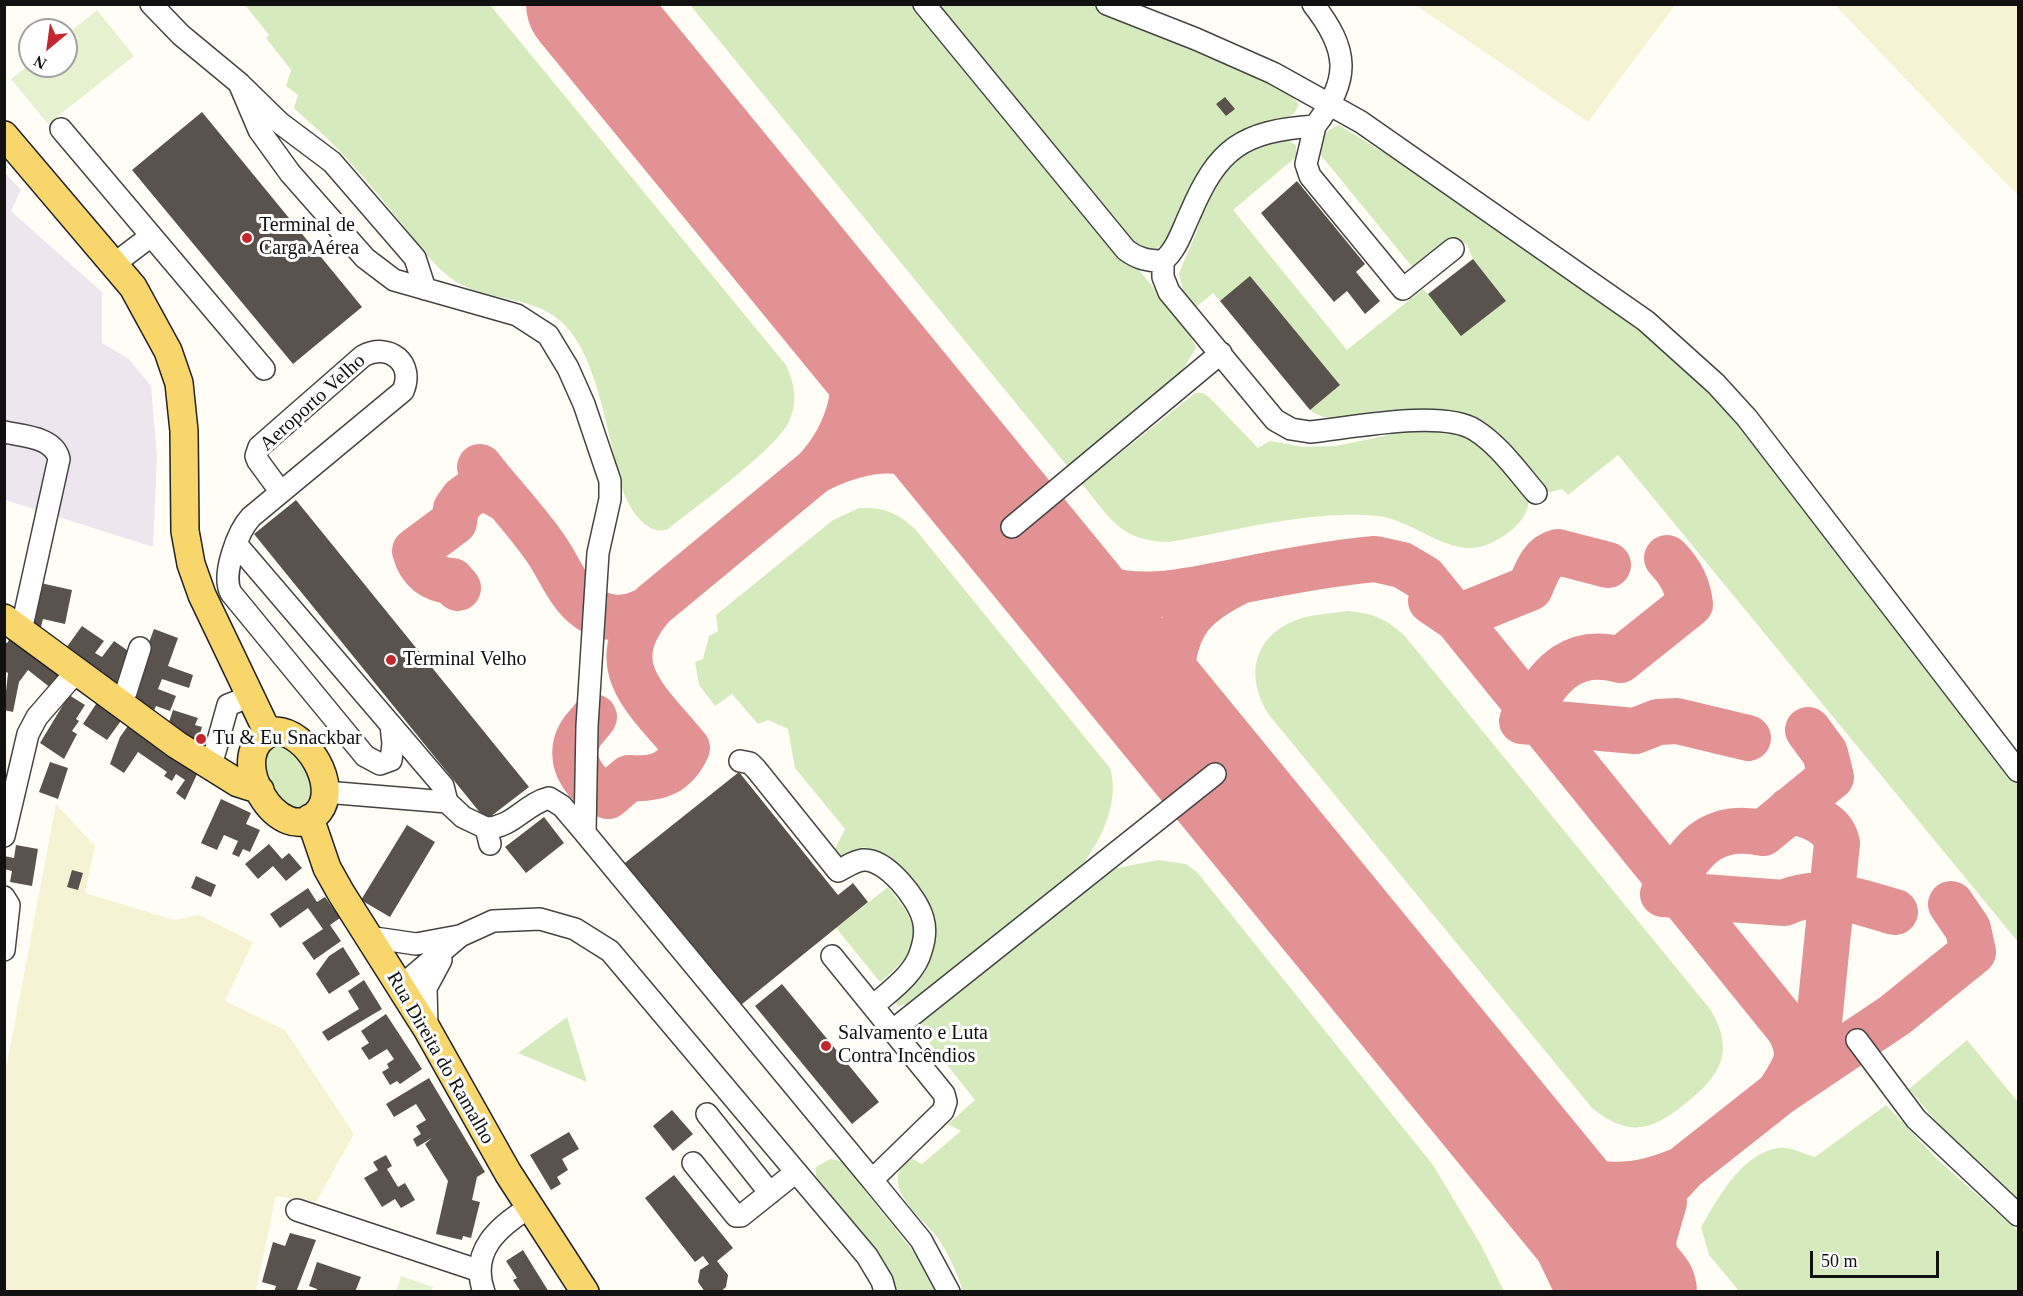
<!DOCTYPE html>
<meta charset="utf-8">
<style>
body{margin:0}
#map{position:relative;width:2023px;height:1296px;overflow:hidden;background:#fffdf5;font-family:"Times New Roman",serif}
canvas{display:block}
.frame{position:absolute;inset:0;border:6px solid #111;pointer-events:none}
.north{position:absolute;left:18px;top:18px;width:60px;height:60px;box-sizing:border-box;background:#fff;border:2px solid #a0a0a0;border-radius:50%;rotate:209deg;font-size:16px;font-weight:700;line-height:24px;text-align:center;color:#111}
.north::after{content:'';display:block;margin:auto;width:21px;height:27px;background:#c4262e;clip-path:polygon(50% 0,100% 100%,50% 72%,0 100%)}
.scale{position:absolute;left:1810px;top:1251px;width:129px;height:27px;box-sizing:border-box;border:3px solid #111;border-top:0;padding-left:8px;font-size:18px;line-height:21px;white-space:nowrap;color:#111;-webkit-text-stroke:4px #fff;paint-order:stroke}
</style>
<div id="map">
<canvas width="2023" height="1296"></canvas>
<div class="frame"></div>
<div class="north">N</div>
<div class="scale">50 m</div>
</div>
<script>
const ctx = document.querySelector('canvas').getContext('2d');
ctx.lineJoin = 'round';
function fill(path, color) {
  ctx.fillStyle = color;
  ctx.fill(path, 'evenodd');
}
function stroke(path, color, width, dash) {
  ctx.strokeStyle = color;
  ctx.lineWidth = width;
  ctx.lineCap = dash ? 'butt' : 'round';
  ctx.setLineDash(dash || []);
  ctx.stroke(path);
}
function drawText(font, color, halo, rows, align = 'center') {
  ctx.font = font + ' "Times New Roman",serif';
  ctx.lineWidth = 6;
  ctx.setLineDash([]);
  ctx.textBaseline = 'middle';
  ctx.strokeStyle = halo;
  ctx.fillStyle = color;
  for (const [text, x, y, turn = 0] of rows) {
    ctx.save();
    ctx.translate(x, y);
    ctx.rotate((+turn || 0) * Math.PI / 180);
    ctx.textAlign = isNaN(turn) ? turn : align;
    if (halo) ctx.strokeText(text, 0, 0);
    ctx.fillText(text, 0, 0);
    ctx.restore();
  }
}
fill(new Path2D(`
 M4,172l17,18 -10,21 91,81v51l27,16 22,27 6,71 -4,90 -148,-47z`), '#eee6ef');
fill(new Path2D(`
 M1415,5h260l-87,117z
 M1835,5h183v190l-57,-58z
 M56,804l39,42 -10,47 89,27 25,-5 54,27 -28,59 60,29 69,104 -38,68 -40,-6 -20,95h-251l-1,-227h3z`), '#f6f3d4');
fill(new Path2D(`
 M245,5h245l296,360c8,18 12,35 4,54 -10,28 -95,88 -122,110 -20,8 -37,-18 -44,-35 -4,-10 -5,-21 -8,-31 -10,-39 -17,-81 -36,-117 -32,-60 -89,-36 -132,-70 -20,-16 -35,-39 -51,-58 -31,-39 -61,-74 -99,-106l-4,-4 4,-13 -12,-9 5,-16 -25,-32 3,-3z
 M690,5h229l263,317 14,25 -19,33 -109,87z
 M929,5h166l48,16 129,56 27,27 -5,10 -31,12 -98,118 -17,7 -11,-1z
 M1339,125l115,71 220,157 67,72 277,358v159l-400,-487 -50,40 -6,-6 -11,3 -8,-1c-12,-15 -24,-33 -39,-45 -11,-9 -98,-35 -114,-35 -28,-2 -56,18 -80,-1l30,-25 -90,-108 -30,24 -7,-8 -18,15 -12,-17 -4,-18 18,-42 4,-23 15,-31 30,-27 40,-11 10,6v12l-63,53 114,140 76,-61 5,5 77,7 -32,-42 -6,-14 -13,-8 -40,32 -95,-116c0,-16 5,-22 20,-28z
 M1195,393h8l6,4 49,51 12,-7 33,6 33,-1 96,-20 29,4 33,25 34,46c2,22 -35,46 -55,47 -32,2 -62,-28 -95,-32 -65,-7 -144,15 -209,26 -49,-1 -58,-23 -87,-58z
 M859,508c24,-1 38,4 56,21l195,239c10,33 -8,71 -28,97l-171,138 -13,3 -3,-4c19,-30 38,-32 40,-73 -17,-27 -36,-77 -72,-82l-23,12 -6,-8 11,-22 -50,-61 -7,-39 -20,-9 -10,4 -26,-30 -17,12 -16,-21 -4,-23 8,-3 6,-23 9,-5 -2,-16 117,-95z
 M1347,611c25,2 38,7 57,24l306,374c25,41 12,66 -24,94 -34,28 -57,35 -94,5l-323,-393c-24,-37 -17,-78 27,-95 15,-6 35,-6 51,-9z
 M277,740l28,20 10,39 -18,14 -30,-27 -5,-36z
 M1158,860l28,4 11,8 236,293 48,80 23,46h-541c-6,-18 -15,-39 -26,-54 -18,-23 -59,-51 -28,-80l13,7 39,-33 -13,-7 27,-24 -55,-69 -1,-7 3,-5 190,-150z
 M888,887c36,44 37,59 -8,95l-44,-54z
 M567,1017l20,65 -69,-29z
 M1967,1040l51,62v99l-71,-66 -38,-46z
 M1886,1105l53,56 79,70v60h-279l-30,-36 -8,-28c18,-30 40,-73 77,-79 11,-2 27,6 37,9z
 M830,1159l11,2 72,90 25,40h-42l-21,-42 -59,-73v-9z`), '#d5ebbd');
fill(new Path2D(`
 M97,10l37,46 -86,68 -37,-45 19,-15 36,2v-31z
 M401,1276l32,11 -2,4h-35z`), '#e6f2cf');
stroke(new Path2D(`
 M480,467c21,27 45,52 64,79 15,20 24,49 45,63 15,10 37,12 53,3
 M815,471c63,-32 106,-26 163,14
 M1021,537c25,21 50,41 81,51 43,15 94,1 137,-7 44,-9 90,-18 136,-22l27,6 22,13 366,452c14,30 5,36 -11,63
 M458,588l-6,-7c-19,-1 -32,-11 -37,-30l39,-29 2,-13 7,-10 15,-11 12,2 15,9
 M1431,601l25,17 74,-30c6,-14 11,-32 28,-36l50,13
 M1531,710c18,-37 44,-63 89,-50l70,-56c-2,-18 -10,-33 -23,-46
 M594,717c-4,6 -11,12 -14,18 -14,25 5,52 28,61l21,-18c27,2 46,-4 58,-30 -40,-49 -87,-82 -34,-143l162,-134c35,-37 51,-92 29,-140 -7,-16 -18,-29 -28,-43
 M1522,721l113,10 23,-9 19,-1 71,17
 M1204,761c-10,-17 -23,-35 -28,-53 -9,-29 -4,-69 15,-93 12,-14 29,-24 45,-32
 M1790,810c19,6 42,11 47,33l-19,189 -4,15 -18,27
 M1673,884c20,-39 43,-61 90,-51l68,-56 -6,-24 -17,-23
 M1663,894l121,9c37,-17 74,-1 111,9
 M1412,1015l74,101 38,61 55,115
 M1520,1146c55,41 99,51 163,23
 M1611,1292l7,-27 28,-56 38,-41 95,-75 116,-78 78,-63 -5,-23 -17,-25
 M1657,1292l-4,-52 11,-38`), '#e29292', 46);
stroke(new Path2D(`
 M584,4l1055,1288`), '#e29292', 116);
fill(new Path2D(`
 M1225,97l10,12 -9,7 -10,-12z
 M202,112l160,195 -69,57 -161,-194z
 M1297,181l68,83 -9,8 24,29 -15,13 -18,-23 -13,11 -73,-89z
 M1473,259l33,42 -45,35 -33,-42z
 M1250,276l90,109 -30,25 -90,-109z
 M296,500l233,287 -43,33 -232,-286z
 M36,582l36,8 -7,34 -22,-5 -4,16 -9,-5z
 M82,626l22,15 -9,12 7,4 12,-16 20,14 -15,41 -58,-41z
 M154,629l24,9 -10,28 25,9 -4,13 -27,-9 -4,10 18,7 -6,15 -14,-5 -5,11 -24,-15z
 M12,636l51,39 -11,14 -24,-19 -9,12 -6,30 -9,-2 4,-37 -4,-2v-29l3,1z
 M69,695l16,10 -9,14 3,2 -7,10 5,3 -13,25 -24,-16z
 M98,701l25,17 -16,22 -24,-16z
 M173,710l25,8 -3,7 7,2 -7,23 -28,-22z
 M130,723l69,47 -14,30 -9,-7 9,-13 -9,-6 -4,7 -8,-5 3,-4 -29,-20 -14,21 -14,-9 10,-27z
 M50,762l18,6 -10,31 -19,-7z
 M739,772l99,123 15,-12 15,19 -132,107 -115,-143z
 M221,799l30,14 -5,11 14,6 -10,22 -7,-3 -4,8 -7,-3 6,-13 -14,-6 -7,15 -16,-7z
 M544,817l20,26 -38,30 -21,-26z
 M407,825l28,17 -45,75 -29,-17z
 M269,844l13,15 7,-6 13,15 -16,13 -13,-15 -15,13 -13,-15z
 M16,845l22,4 -6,37 -22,-4 2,-11 -8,-2v-13l10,2z
 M72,870l11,3 -5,17 -11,-3z
 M196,876l20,9 -5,12 -20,-9z
 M308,888l9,14 8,-5 15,21 -10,7 11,16 -27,19 -12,-17 21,-14 -15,-21 -28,20 -10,-14z
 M343,947l17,27 -31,20 -13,-20 13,-18z
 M364,980l18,29 -54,32 -6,-9 37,-23 -11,-18z
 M782,984l97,118 -27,22 -97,-118z
 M386,1014l36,55 -22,15 -3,-3 -7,4 -8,-13 7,-4 -2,-4 7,-5 -7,-10 -18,11 -8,-12 8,-5 -8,-12z
 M429,1078l56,94 -8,5 -5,23 8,2 -9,36 -8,-2 -1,4 -26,-6 12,-53 -23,-37 7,-6 -15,9 -4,-8 8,-5 -5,-8 10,-6 -10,-16 -22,13 -8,-13z
 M672,1110l21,24 -20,17 -20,-25z
 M569,1132l10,17 -17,10 6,11 -11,7 4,7 -10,6 -21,-35z
 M386,1155l6,11 -5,3 11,18 7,-4 10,17 -14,8 -6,-9 -13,8 -18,-29 14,-8 -5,-8z
 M674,1175l59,73 -16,13 11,14 -2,12 -6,5h-15l-7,-10 2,-12 9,-6 -6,-8 -8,6 -50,-64z
 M290,1233l26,7 -20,52h-22l2,-6 -14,-4 11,-40 12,4z
 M523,1250l11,18 15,24h-28l-8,-12 4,-2 -11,-17z
 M317,1262l44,15 -6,15h-39l1,-3 -8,-3z`), '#5a524d');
const minor = new Path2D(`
 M151,4l30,31 58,48 41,40 52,39 83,96 10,31
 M924,4l202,246c12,9 22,11 37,11
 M1107,4l89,35 77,34 88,49 285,199 70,63 31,34 271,353
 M1313,4c36,46 38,75 2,122 -73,5 -97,22 -125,88 -8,17 -13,35 -27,47v16l6,15 106,128 16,9 19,3c40,-4 132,-23 165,-2 24,15 43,42 61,63
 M239,83l20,47 31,43 75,85 29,22 123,35 31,20 20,33 16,36 26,77v18l-12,54 -11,173 -2,107 287,347
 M1315,126l-9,38 4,12 93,113 50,-40
 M61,129l203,240
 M114,264l37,-28
 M4,432c19,4 50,5 55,27l-38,172
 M1012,527l209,-174
 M237,545l154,180 2,19 -2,16 -11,4 -15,-8 -134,-163c-10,-18 7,-62 20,-76l152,-126c12,-28 -14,-49 -40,-35l-104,91 -3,9 2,5 22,30
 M119,704l7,-12 14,-44
 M391,725l52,61 4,16
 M740,761l10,2 6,6 82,102c8,-4 16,-10 25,-11 23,-2 55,39 60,59 3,10 1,23 -2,32 -6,23 -31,40 -48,55
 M208,765l6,-10 14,-50 23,-9
 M325,792l122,10 16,15 23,11 4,16
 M486,828c26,0 39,-24 63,-30l13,8 23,27
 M4,836l24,-102 9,-17 39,-45
 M4,897l5,8 -5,45
 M368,937l48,7 43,-8
 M832,956l112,138 2,8 -3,9 -71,69 49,60 28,52
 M400,987l60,-51 33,-15 47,-2 35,10 35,22 257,305 15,25 3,11
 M427,1027l-1,-39 15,-28
 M892,1031l323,-257
 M1857,1040l59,79 102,96
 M707,1114l63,79
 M693,1163l43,53h5l55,-44
 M297,1210l183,61
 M484,1292c-15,-41 15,-66 46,-85`);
const major = new Path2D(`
 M4,135l129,152 35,64 11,32 5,48 1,100 6,33 11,31 66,138
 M4,618l173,127 61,38 22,7
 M276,731c31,1 63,54 43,80 -36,46 -104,-63 -43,-80z
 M310,818l17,50 14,25 86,136 81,144 77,119`);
stroke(minor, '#444', 24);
stroke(major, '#222', 30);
stroke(minor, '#fff', 21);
stroke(major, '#f9d66b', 27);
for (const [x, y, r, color] of [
 [247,238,6,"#c4262e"],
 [391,660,6,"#c4262e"],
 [201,739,6,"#c4262e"],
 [826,1046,6,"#c4262e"]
]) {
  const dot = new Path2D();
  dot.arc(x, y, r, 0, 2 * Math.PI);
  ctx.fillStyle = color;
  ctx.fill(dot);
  stroke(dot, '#fff', 2);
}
drawText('20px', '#111', '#fff', [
 ["Terminal de",259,226],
 ["Carga Aérea",259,249],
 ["Terminal Velho",403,660],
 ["Tu & Eu Snackbar",213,739],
 ["Salvamento e Luta",838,1034],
 ["Contra Incêndios",838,1057]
], 'left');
drawText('20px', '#111', '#fff', [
 ["Aeroporto Velho",313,403,-42],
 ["Rua Direita do Ramalho",440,1058,60]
]);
</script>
